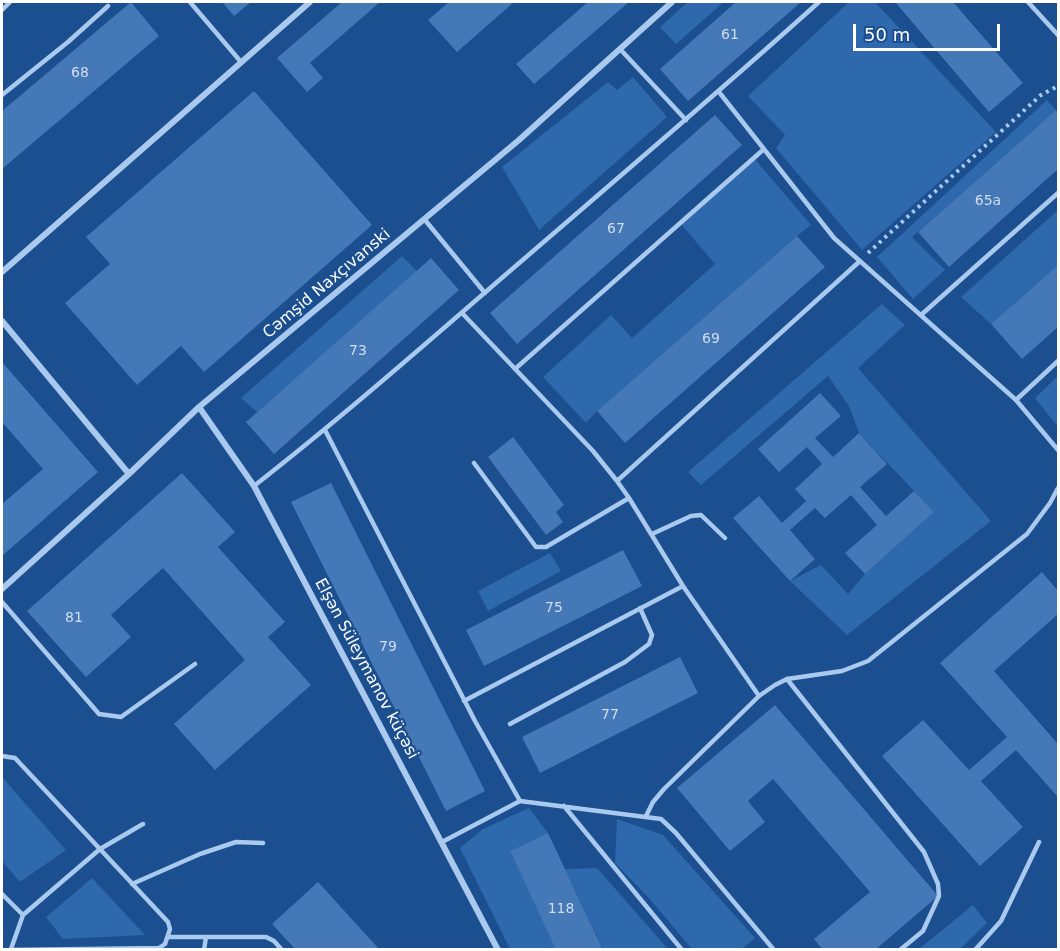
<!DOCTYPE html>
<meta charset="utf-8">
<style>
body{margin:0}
#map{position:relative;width:1060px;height:951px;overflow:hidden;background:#1b4f8f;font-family:"DejaVu Sans",sans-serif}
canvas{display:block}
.frame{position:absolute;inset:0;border:3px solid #fff;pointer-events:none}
.scale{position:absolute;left:853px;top:24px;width:147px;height:27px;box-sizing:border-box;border:3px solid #fff;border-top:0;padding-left:8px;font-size:18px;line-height:21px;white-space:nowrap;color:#fff;-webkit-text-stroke:4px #1b4f8f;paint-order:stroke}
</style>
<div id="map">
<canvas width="1060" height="951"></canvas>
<div class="frame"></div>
<div class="scale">50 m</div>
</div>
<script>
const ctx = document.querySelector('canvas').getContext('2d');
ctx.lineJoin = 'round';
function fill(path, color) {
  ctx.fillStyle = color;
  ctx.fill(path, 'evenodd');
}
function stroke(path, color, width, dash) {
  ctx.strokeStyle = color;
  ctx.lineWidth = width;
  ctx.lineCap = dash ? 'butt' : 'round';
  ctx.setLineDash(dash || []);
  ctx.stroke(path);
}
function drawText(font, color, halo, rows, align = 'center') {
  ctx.font = font + ' "DejaVu Sans",sans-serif';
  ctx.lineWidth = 4.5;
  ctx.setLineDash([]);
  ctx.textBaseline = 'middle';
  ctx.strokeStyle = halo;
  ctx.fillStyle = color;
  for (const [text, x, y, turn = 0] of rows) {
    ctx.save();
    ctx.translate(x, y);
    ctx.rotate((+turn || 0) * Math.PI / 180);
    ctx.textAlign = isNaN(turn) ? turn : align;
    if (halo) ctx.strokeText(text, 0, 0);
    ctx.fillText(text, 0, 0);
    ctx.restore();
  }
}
fill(new Path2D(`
 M688,2h36l-48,42 -16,-17z
 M849,2h26l121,130 -134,118 -86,-102 9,-13 -37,-39z
 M633,77l34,40 -128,113 -37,-63 106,-85 9,8z
 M1047,100l9,10 -144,127 33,33 -32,29 -36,-42z
 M754,158l57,67 -14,11 -200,175 -11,12 -43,-46 68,-62 21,23 83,-74 -35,-41z
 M1058,210v55l-67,59 -30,-27z
 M402,256l15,15 -160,141 -16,-14z
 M882,304l23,21 -47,43 133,153 -144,114 -57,-54 31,-16 27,29 17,-20 69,-62 -75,-79 -10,-27 -21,-30 -127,109 -13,-13z
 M1058,376v51l-23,-29z
 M550,553l11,18 -73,40 -10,-20z
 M2,777l64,73 -46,32 -18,-21z
 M529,808l19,25 -38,18 46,98h-46l-50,-101 23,-19z
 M617,819l46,16 92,103 -13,11h-50l-44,-52 -33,-34z
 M597,868l71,81h-65l-38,-80z
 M92,878l53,57 -82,4 -17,-22z
 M973,905l14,18 -27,26h-41z`), '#2e69ad');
fill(new Path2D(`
 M131,2l28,34 -157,133v-58z
 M222,2h29l-17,14z
 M342,2h38l-70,61 13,15 -16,14 -30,-34z
 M449,2h65l-57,50 -29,-32z
 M588,2h41l-95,82 -18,-20z
 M736,2h65l-113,99 -28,-32z
 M895,2h58l70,81 -34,29z
 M254,91l118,134 -168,147 -23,-26 -44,39 -72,-82 45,-39 -24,-27z
 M1056,110l2,3v56l-109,98 -31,-35z
 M715,115l27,30 -225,199 -27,-31z
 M797,236l28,31 -200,176 -28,-32z
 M431,258l28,32 -185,164 -28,-32z
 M1058,265v62l-36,32 -31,-35z
 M2,362l96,110 -96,84v-52l41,-35 -41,-47z
 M820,393l21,23 -26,22 18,19 26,-24 28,31 -27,23 26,29 28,-25 20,21 -69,62 -20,-21 32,-28 -26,-30 -26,23 -10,-10 -25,22 25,29 -25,22 -57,-63 26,-22 23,27 24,-22 -11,-12 27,-25 -15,-17 -28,25 -21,-23z
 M513,437l51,68 -8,7 7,10 -17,13 -58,-78z
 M182,473l53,59 -17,15 67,75 -17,15 43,48 -96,85 -41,-46 71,-64 -82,-92 -52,47 20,22 -45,40 -59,-66z
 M331,483l154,308 -39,20 -155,-309z
 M623,550l19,36 -158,80 -18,-36z
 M1042,572l16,19v23l-64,57 64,73v53l-42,-47 -35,31 42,46 -43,39 -98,-110 41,-36 46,50 38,-33 -67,-74z
 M680,657l18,36 -158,80 -18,-36z
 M775,705l163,191 -63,54h-52l-9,-11 56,-47 -97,-113 -25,22 17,21 -35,29 -53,-63z
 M548,833l17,36 38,81h-47l-46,-99z
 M318,882l62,68h-84l-24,-26z`), '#4478b7');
stroke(new Path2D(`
 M868,253l173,-158 17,-9`), '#a9c9ee', 4, [3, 4.5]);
stroke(new Path2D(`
 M190,2l51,60
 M1028,2l30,33
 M2,10l8,-8
 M620,49l66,71
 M719,92l115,146 182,162 42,50
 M2,95l66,-53 40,-36
 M425,220l60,73
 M462,313l131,138 24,30 12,17 54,88 76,110
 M921,315l137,-122
 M515,369l249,-220
 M1016,400l42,-39
 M325,430l150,291 45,80
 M474,463l62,84h10l83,-49
 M617,481l243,-220
 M254,486c91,-71 177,-147 264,-222 101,-87 202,-173 301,-262
 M652,534l39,-18 10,-1 24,23
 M2,602l97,112 22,3 74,-53
 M787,679l137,173 14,32 1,12 -16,35 -23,19
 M464,701l219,-115
 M510,724l115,-62 24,-18 3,-9 -12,-27
 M2,756l13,2 153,164 2,7 -5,15 -6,4 -149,2
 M564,806l118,144
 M646,816l7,-14 11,-13 95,-93 16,-11 12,-6 55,-8 26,-10 159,-127 23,-31 8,-15
 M442,842l78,-41 141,18 15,14 98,117
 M132,884l68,-30 36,-12 27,1
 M2,894l21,21
 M169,937h97l8,4 8,9
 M11,949l12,-34 77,-66 43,-25
 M204,950l2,-13
 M975,950l26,-29 38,-79`), '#a9c9ee', 4.5);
stroke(new Path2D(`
 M2,272l308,-270
 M2,321l127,153
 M199,407l55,79 244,464
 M2,589l127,-115 70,-67 320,-267 153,-138`), '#a9c9ee', 6);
drawText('14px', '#d0dded', null, [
 ["61",730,35],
 ["68",80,73],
 ["65a",988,201],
 ["67",616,229],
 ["69",711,339],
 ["73",358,351],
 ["75",554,608],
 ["81",74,618],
 ["79",388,647],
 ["77",610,715],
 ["118",561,909]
]);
drawText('16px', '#fff', '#1b4f8f', [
 ["Cəmşid Naxçıvanski",327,284,-40],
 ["Elşən Süleymanov küçəsi",366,669,62]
]);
</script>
